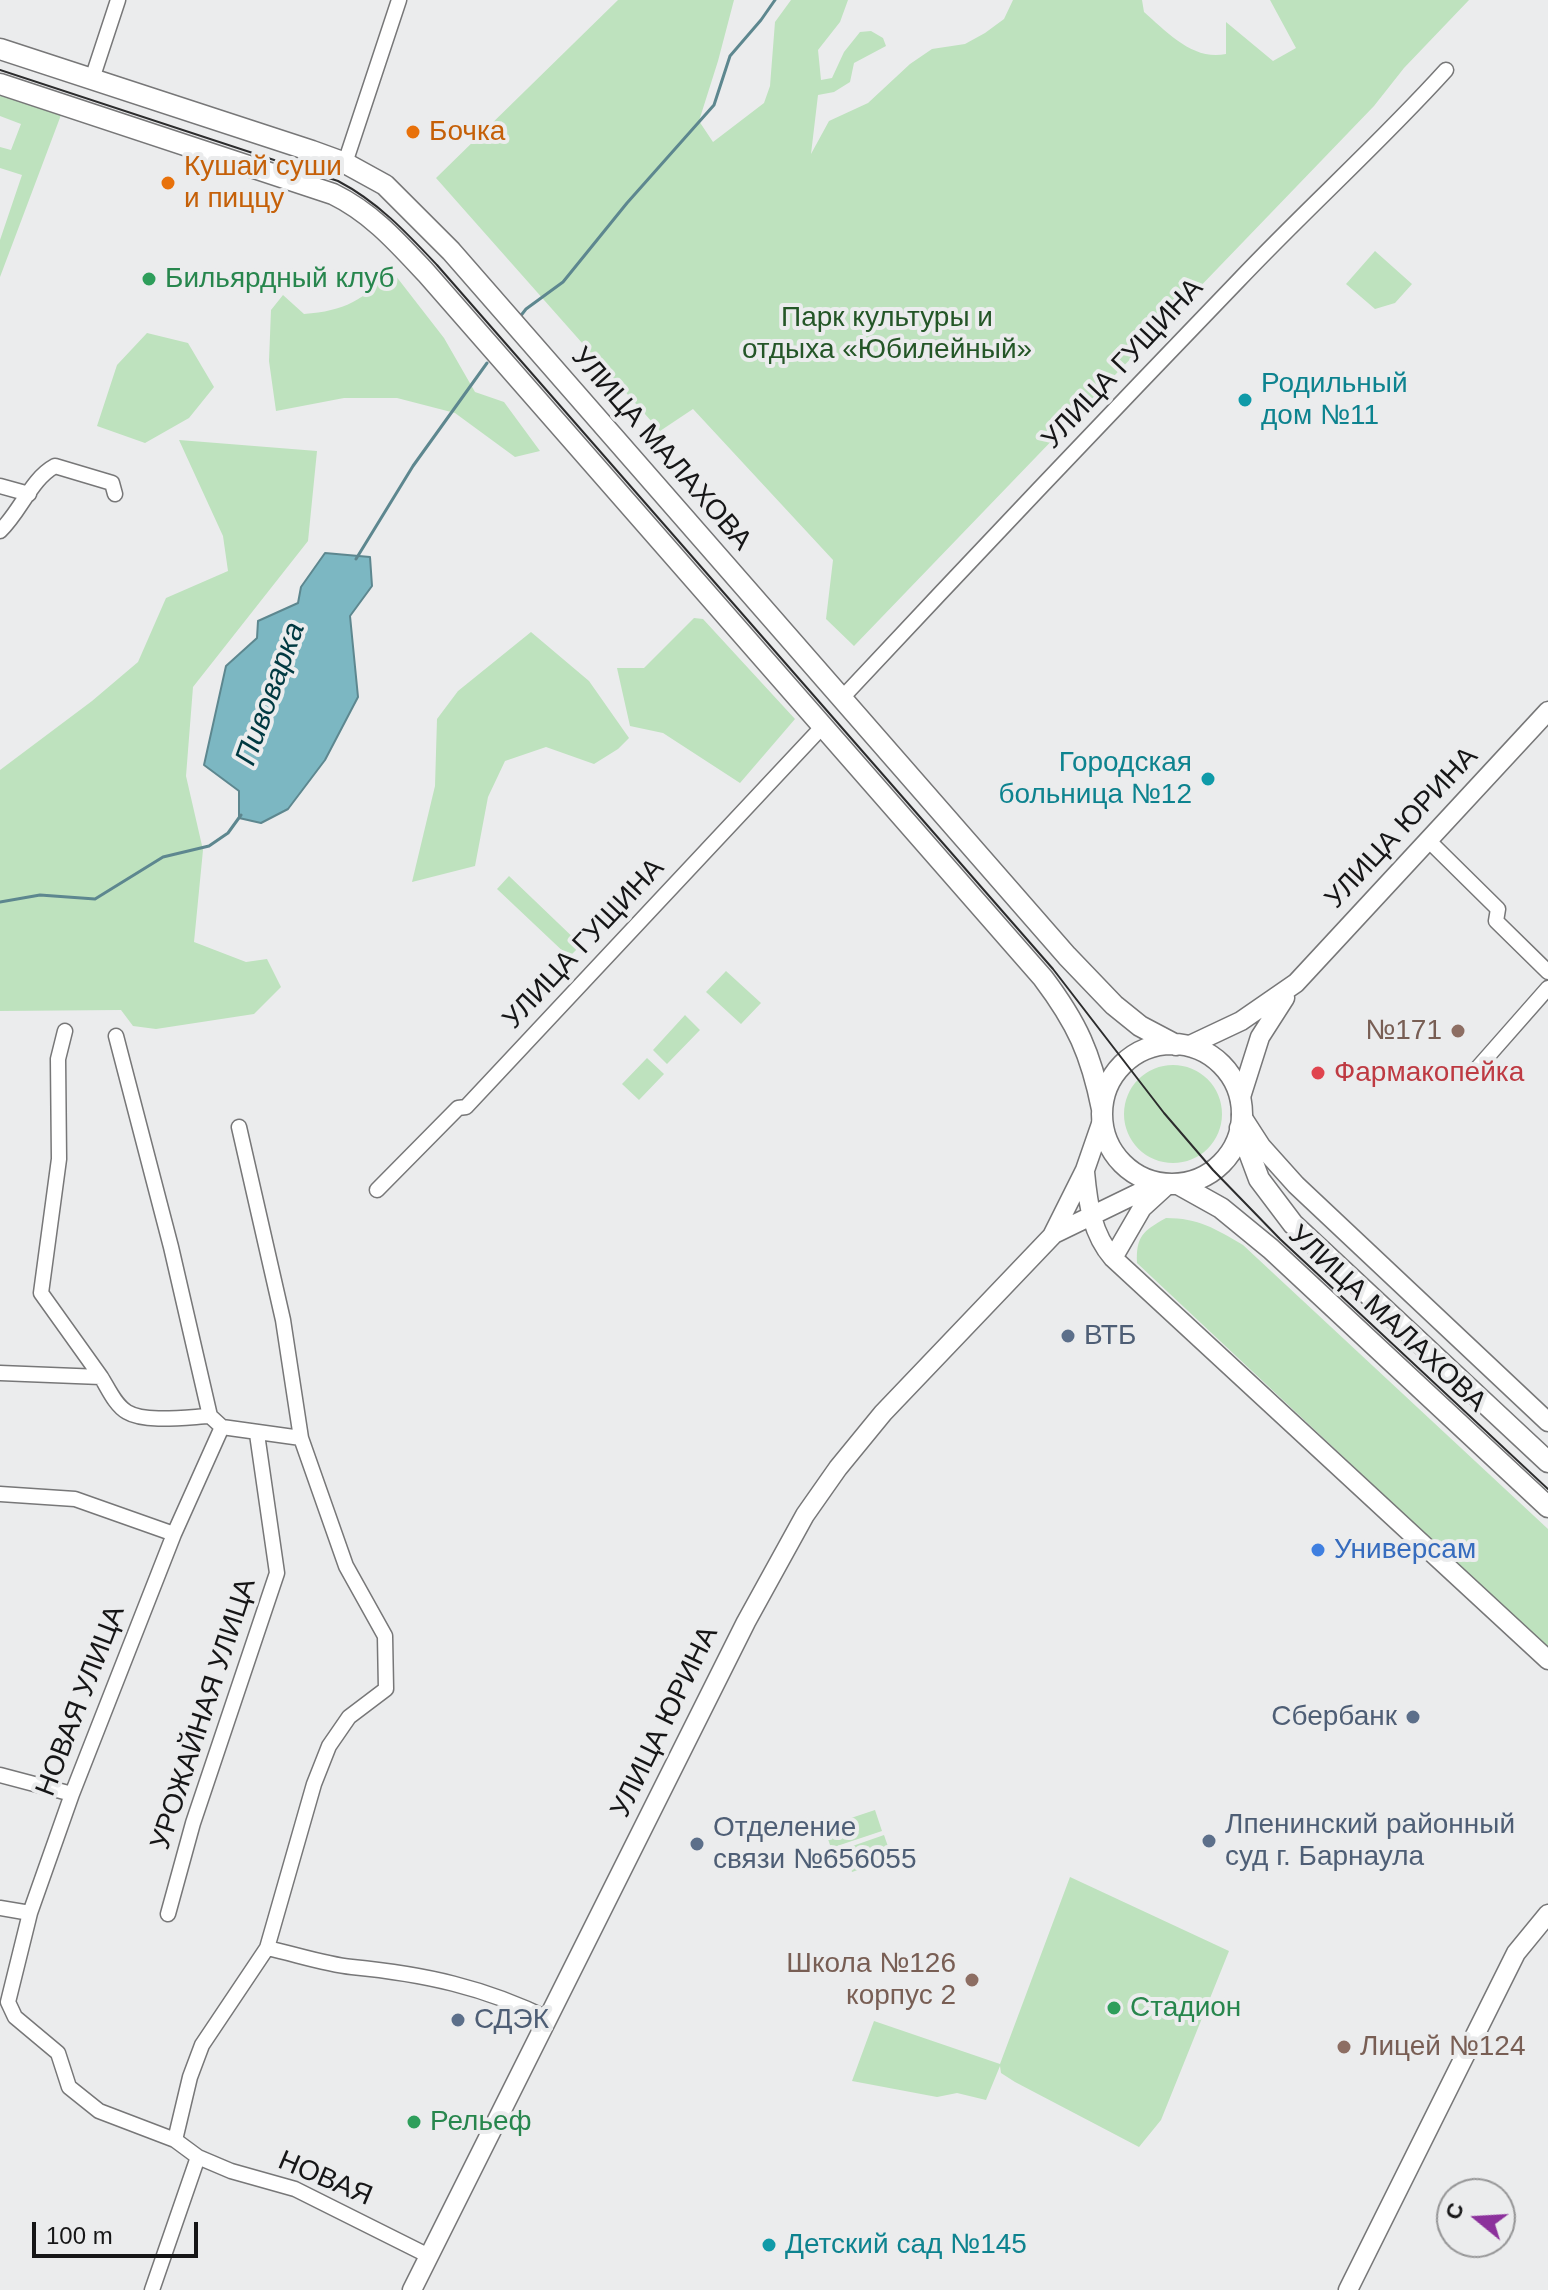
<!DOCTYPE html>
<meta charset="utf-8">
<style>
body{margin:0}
#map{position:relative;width:1548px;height:2290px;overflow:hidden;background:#ebeced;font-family:Helvetica,sans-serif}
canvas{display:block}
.north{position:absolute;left:1436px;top:2178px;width:80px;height:80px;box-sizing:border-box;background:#ebeced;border:2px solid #969697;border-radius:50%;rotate:288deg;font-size:22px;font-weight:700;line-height:32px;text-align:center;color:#161617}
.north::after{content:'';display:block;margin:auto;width:28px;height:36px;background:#8c319c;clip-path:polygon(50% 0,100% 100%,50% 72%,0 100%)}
.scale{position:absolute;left:32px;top:2222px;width:166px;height:36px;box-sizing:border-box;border:4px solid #161617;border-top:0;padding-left:10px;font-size:24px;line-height:28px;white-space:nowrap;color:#161617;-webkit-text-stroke:6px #ebeced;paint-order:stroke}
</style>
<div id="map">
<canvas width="1548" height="2290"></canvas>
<div class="north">С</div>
<div class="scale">100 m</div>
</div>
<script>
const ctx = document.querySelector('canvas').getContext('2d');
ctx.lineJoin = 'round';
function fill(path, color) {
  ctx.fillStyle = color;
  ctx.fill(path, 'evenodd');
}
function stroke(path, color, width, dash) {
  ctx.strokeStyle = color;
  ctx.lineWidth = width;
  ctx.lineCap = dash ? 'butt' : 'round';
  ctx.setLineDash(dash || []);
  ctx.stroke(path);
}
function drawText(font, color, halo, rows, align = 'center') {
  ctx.font = font + ' Helvetica,sans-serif';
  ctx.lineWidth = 8;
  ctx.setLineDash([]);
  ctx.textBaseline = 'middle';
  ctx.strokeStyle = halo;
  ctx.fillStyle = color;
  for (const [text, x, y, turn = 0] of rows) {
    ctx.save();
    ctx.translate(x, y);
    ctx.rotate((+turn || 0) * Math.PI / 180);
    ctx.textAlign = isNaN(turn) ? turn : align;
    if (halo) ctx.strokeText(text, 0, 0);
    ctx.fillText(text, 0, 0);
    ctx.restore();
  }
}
fill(new Path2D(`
 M618,0h116l-16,61 -19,60 14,21 51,-39 6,-17 5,-64 16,-22h57l-8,22 -22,28 3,30 11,-2 12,-26 16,-20 11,-1 12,7 3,8 -32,17 -4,19 -16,10 -16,3 -7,59 18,-33 39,-18 42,-39 22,-15 33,-5 20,-11 19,-14 9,-19h129l2,12c23,20 49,49 82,42v-32l47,39 23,-13 -26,-48h199l-65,68 -30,38 -520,540 -28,-27 7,-59 -140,-151 -33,22 -224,-253z
 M0,95l61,20 -61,162v-37l22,-65 -22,-7v-21l11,3 10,-26 -21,-8z
 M1375,251l37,33 -17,19 -20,6 -29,-25z
 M392,271l52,67 31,54 29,10 36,49 -25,6 -60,-44 -58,-15h-53l-68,13 -7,-50 2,-51 12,-15 21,19c41,-3 59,-14 88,-43z
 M147,333l41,10 26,44 -25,31 -44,25 -48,-17 20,-61z
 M179,440l138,11 -9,90 -115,146 -7,89 17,74 -9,92 52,20 21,-3 14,28 -27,27 -98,15 -23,-3 -12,-16 -121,1v-241l92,-69 46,-39 28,-64 62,-27 -5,-35z
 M694,618l9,1 92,100 -55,64 -77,-50 -33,-7 -13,-58h27z
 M531,632l58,49 40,57 -11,11 -24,15 -48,-17 -41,14 -17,36 -13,69 -63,16 23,-96 2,-67 21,-28z
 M509,876l72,69 -12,12 -72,-68z
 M726,971l35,32 -20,21 -35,-32z
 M685,1015l15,15 -33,34 -14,-14z
 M647,1058l17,16 -25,26 -17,-16z
 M1124 1114a49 49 0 1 1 98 0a49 49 0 1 1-98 0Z
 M1166,1218c32,0 50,11 77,27l305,284v120l-411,-386c-1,-27 6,-32 29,-45z
 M875,1810l7,21 -51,17 -7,-21z
 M884,1835l8,23 -40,14 -8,-23z
 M1070,1877l159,74 -68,169 -22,27 -124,-65 -14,-9 -1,-7 -14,34 -29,-7 -20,4 -85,-16 22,-60 126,43z`), '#bee2be');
const water = new Path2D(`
 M325,553l45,4 2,29 -22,30 8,81 -33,63 -37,49 -27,14 -22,-5v-27l-35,-26 22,-99 31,-28 1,-17 40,-18 3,-16z`);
fill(water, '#7cb7c2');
stroke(water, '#5d878f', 2);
stroke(new Path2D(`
 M519,318l7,-9 37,-27 64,-79 87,-98 16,-49 31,-36 14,-20
 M356,559l57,-93 74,-103
 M0,902l40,-7 55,4 68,-42 46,-11 19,-13 13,-18`), '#5d878f', 3);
const street = new Path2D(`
 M92,79l26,-79
 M345,163l54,-163
 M0,486l29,8
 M0,531c21,-20 31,-52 55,-65l57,17 3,11
 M842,698c131,-140 263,-279 396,-417 68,-72 142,-138 208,-211
 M1429,841l69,68 -2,12 52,51
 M65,1031l-7,28 1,100 -18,134 60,84
 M116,1036l55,211 39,169
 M1474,1072l74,-84
 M377,1190l81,-82 8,-1 357,-381
 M0,1373l101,4c7,11 14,28 26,35 18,11 61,5 83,4l12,11 79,11
 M0,1494l75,5 99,35
 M0,1775l72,19
 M0,1908l30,5
 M168,1914l25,-91 84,-250 -20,-139
 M267,1948c28,6 57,16 85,19 72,7 132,20 197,52
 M175,2140l-76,-29 -30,-24 -11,-34 -43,-36 -7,-15 22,-89 42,-119 102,-260 48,-107
 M198,2157l33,14 64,18 134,67
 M152,2290l46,-133 -23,-17 15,-63 12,-32 65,-97 47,-164 15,-38 20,-29 37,-28 -1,-53 -39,-70 -45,-128 -18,-118 -44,-193`);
const secondary = new Path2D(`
 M1188,1046l53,-25 55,-38 252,-272
 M1240,1100l20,-63 25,-39
 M1241,1115l20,31 35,39 252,237
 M1085,1172c3,32 7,62 28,86l435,402
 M1054,1234l105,-51
 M1113,1258l29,-50 23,-21
 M412,2290l334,-668 59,-107 33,-47 45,-55 169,-177 33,-66 17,-49
 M1348,2290l168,-337 32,-39`);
const primary = new Path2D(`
 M0,49l312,102 33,12 40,22 66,66 616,705 47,49 26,21 36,19
 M0,84l333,110c39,19 65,49 94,80l616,704c34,45 48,76 59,131
 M1102 1114a70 70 0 1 1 140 0a70 70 0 1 1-140 0Z
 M1240,1128l19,51 34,45 255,238
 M1178,1184l43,24 50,41 277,258`);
stroke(street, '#777778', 17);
stroke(secondary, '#777778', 21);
stroke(primary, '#777778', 23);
stroke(street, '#fff', 14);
stroke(secondary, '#fff', 18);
stroke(primary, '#fff', 20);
stroke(new Path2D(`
 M0,70l338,111c40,21 68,51 99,84l616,704 111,144 49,57 67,69 268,250`), '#2c2c2d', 2);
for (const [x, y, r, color] of [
 [413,132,8,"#e8710a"],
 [168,183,8,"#e8710a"],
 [149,279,8,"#2e9e5b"],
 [1245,400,8,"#0f9aa8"],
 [1208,779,8,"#0f9aa8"],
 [1458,1031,8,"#8d6e63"],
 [1318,1073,8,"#e0444e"],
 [1068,1336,8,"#5c6f8a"],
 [1318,1550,8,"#3f7fe0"],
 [1413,1717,8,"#5c6f8a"],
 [1209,1841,8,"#5c6f8a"],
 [697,1844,8,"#5c6f8a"],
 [972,1980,8,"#8d6e63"],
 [1114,2008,8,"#2e9e5b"],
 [458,2020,8,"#5c6f8a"],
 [1344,2047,8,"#8d6e63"],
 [414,2122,8,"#2e9e5b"],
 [769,2245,8,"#0f9aa8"]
]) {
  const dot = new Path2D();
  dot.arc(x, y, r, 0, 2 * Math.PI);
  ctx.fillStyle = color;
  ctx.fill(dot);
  stroke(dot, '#ebeced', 3);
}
drawText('28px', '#c56008', '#ebeced', [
 ["Бочка",429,132],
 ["Кушай суши",184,167],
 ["и пиццу",184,199]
], 'left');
drawText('28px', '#27864d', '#ebeced', [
 ["Бильярдный клуб",165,279],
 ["Стадион",1130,2008],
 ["Рельеф",430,2122]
], 'left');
drawText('28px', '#245627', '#ebeced', [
 ["Парк культуры и",887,318],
 ["отдыха «Юбилейный»",887,350]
]);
drawText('28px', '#161617', '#ebeced', [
 ["УЛИЦА ГУЩИНА",1123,364,-47],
 ["УЛИЦА МАЛАХОВА",661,449,49],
 ["УЛИЦА ЮРИНА",1402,828,-47],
 ["УЛИЦА ГУЩИНА",584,944,-47],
 ["УЛИЦА МАЛАХОВА",1387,1319,43],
 ["НОВАЯ УЛИЦА",81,1701,-69],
 ["УРОЖАЙНАЯ УЛИЦА",204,1714,-72],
 ["УЛИЦА ЮРИНА",665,1722,-64],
 ["НОВАЯ",325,2179,23]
]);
drawText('28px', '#0d838f', '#ebeced', [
 ["Родильный",1261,384],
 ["дом №11",1261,416],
 ["Городская",1192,763,"right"],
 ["больница №12",1192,795,"right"],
 ["Детский сад №145",785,2245]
], 'left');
drawText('28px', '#785e54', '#ebeced', [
 ["№171",1442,1031],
 ["Школа №126",956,1964],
 ["корпус 2",956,1996],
 ["Лицей №124",1360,2047,"left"]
], 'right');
drawText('28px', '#be3a42', '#ebeced', [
 ["Фармакопейка",1334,1073]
], 'left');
drawText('28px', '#4e5e75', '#ebeced', [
 ["ВТБ",1084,1336],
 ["Сбербанк",1397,1717,"right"],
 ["Лпенинский районный",1225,1825],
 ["суд г. Барнаула",1225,1857],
 ["Отделение",713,1828],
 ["связи №656055",713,1860],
 ["СДЭК",474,2020]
], 'left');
drawText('28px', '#366cbe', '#ebeced', [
 ["Универсам",1334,1550]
], 'left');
drawText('italic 30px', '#003941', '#ebeced', [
 ["Пивоварка",271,694,-70]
]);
</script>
